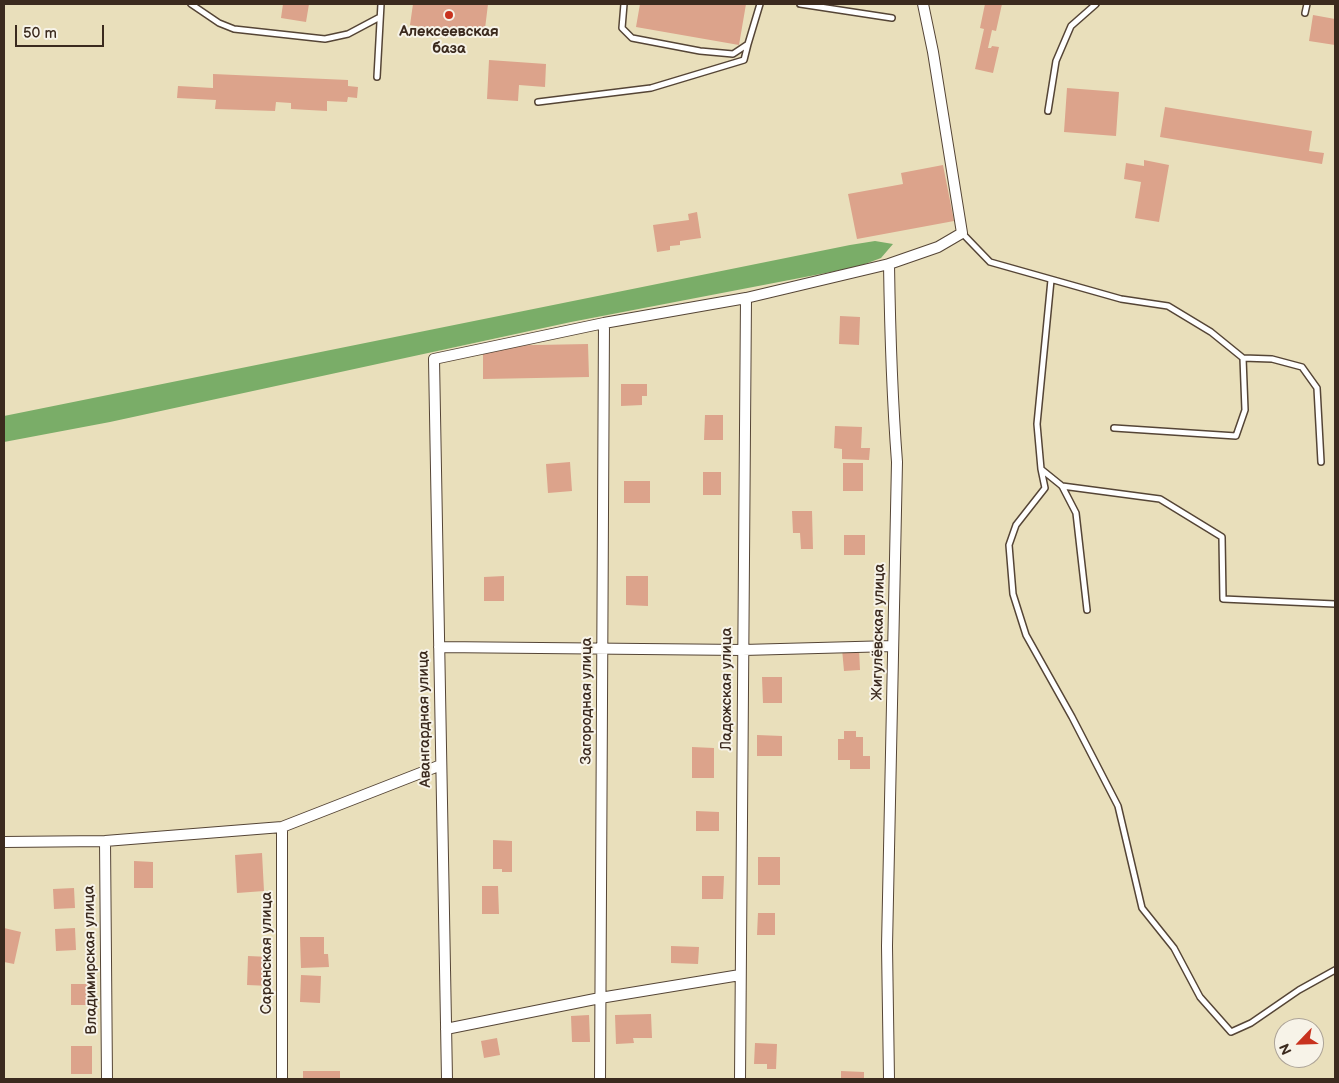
<!DOCTYPE html>
<meta charset="utf-8">
<style>
body{margin:0}
#map{position:relative;width:1339px;height:1083px;overflow:hidden;background:#e9dfbb;font-family:"Balsamiq Sans",sans-serif}
canvas{display:block}
.frame{position:absolute;inset:0;border:5px solid #3b2a1e;pointer-events:none}
.north{position:absolute;left:1274px;top:1018px;width:50px;height:50px;box-sizing:border-box;background:#f7f3e8;border:1px solid #aca397;border-radius:50%;rotate:246deg;font-size:14px;font-weight:700;line-height:20px;text-align:center;color:#3b2a1e}
.north::after{content:'';display:block;margin:auto;width:18px;height:22px;background:#c8321e;clip-path:polygon(50% 0,100% 100%,50% 72%,0 100%)}
.scale{position:absolute;left:15px;top:25px;width:89px;height:22px;box-sizing:border-box;border:2px solid #3b2a1e;border-top:0;padding-left:6px;font-size:15px;line-height:18px;white-space:nowrap;color:#3b2a1e;-webkit-text-stroke:4px #f7f3e8;paint-order:stroke}
</style>
<div id="map">
<canvas width="1339" height="1083"></canvas>
<div class="frame"></div>
<div class="north">N</div>
<div class="scale">50 m</div>
</div>
<script>
const ctx = document.querySelector('canvas').getContext('2d');
ctx.lineJoin = 'round';
function fill(path, color) {
  ctx.fillStyle = color;
  ctx.fill(path, 'evenodd');
}
function stroke(path, color, width, dash) {
  ctx.strokeStyle = color;
  ctx.lineWidth = width;
  ctx.lineCap = dash ? 'butt' : 'round';
  ctx.setLineDash(dash || []);
  ctx.stroke(path);
}
function drawText(font, color, halo, rows, align = 'center') {
  ctx.font = font + ' "Balsamiq Sans",sans-serif';
  ctx.lineWidth = 4;
  ctx.setLineDash([]);
  ctx.textBaseline = 'middle';
  ctx.strokeStyle = halo;
  ctx.fillStyle = color;
  for (const [text, x, y, turn = 0] of rows) {
    ctx.save();
    ctx.translate(x, y);
    ctx.rotate((+turn || 0) * Math.PI / 180);
    ctx.textAlign = isNaN(turn) ? turn : align;
    if (halo) ctx.strokeText(text, 0, 0);
    ctx.fillText(text, 0, 0);
    ctx.restore();
  }
}
fill(new Path2D(`
 M875,241l18,3 -12,14 -24,9 -286,55 -461,100 -106,20v-26l846,-171z`), '#7aad68');
fill(new Path2D(`
 M283,4h26l-3,18 -25,-4z
 M413,4h75l-4,33 -74,-12z
 M640,4h106l-7,41 -103,-18z
 M985,4h17l-6,27 -4,-1 -4,18h3l1,-2 7,1 -6,26 -18,-4 9,-40 -4,-1z
 M1313,15l22,4v26l-26,-4z
 M489,60l57,4 -1,23 -26,-2 -1,16 -31,-2z
 M213,74l135,6v6l10,1 -1,11 -9,-1 -1,5 -20,-1v10l-36,-2v-6l-15,-1 -1,9 -60,-2 1,-9 -39,-2 1,-12 35,2z
 M1067,88l52,4 -3,44 -52,-4z
 M1165,107l147,24 -3,20 15,2 -2,11 -162,-27z
 M1144,160l25,5 -10,57 -24,-4 6,-36 -17,-3 2,-16 18,3z
 M943,165l11,56 -97,18 -9,-45 55,-10 -2,-11z
 M697,212l4,26 -21,3v4l-10,1v4l-13,2 -4,-27 36,-5 -1,-6z
 M840,316l20,1 -1,28 -20,-1z
 M588,344l1,33 -106,2v-33z
 M621,384h26v12h-5v9l-21,1z
 M705,415h18v25h-19z
 M835,426l27,1 -1,21h9l-1,12 -27,-1v-10l-8,-1z
 M570,462l2,29 -24,2 -2,-29z
 M843,463h20v28h-20z
 M703,472h18v23h-18z
 M624,481h26v22h-26z
 M792,511h20l1,38h-12l-1,-16h-7z
 M844,535h21v20h-21z
 M504,576v25h-20v-24z
 M626,576h22v30l-22,-1z
 M859,648l1,22 -16,1 -2,-22z
 M762,677h20v26h-19z
 M844,731h12v6h7v19h7v13h-20v-9h-12v-21h6z
 M757,735l25,1v20h-25z
 M692,747l22,1v30h-22z
 M696,811l23,1v19h-23z
 M493,840l19,1v31h-10v-3h-9z
 M262,853l2,38 -27,2 -2,-38z
 M758,857h22v28h-22z
 M134,861l19,1v26h-19z
 M702,876h22l-1,23h-21z
 M482,886h16l1,28h-17z
 M74,888l1,20 -21,1 -1,-20z
 M758,913h17v22h-18z
 M4,928l17,4 -7,32 -10,-2z
 M75,928l1,22 -20,1 -1,-22z
 M300,937h24v17h4l1,13 -28,1z
 M671,946l28,1 -1,17 -27,-1z
 M248,956l22,1v29l-23,-1z
 M301,975l20,1 -1,27 -20,-1z
 M71,984h21v21h-21z
 M651,1014l1,24h-19l1,5 -18,1 -1,-29z
 M589,1015l1,27h-18l-1,-26z
 M497,1038l3,17 -16,3 -3,-17z
 M755,1043l22,1 -1,25h-9v-5h-13z
 M71,1046h21v28h-21z
 M303,1071h37v8h-37z
 M841,1071l23,1v7h-23z`), '#dca38b');
const lane = new Path2D(`
 M191,4l28,19 15,6 91,10 23,-5 32,-17
 M624,4l-2,24 10,10 68,13 33,3 15,-10 12,-40
 M800,4l92,14
 M1305,13l2,-9
 M377,77l4,-73
 M538,102l113,-14 93,-28 4,-16
 M1048,111l8,-50 15,-35 25,-22
 M962,233l28,29 131,37 47,7 43,26 32,26 2,52 -9,26 -122,-8
 M1051,280l-14,144 4,45 21,17 14,27 11,97
 M1243,358l29,1 30,8 15,21 4,74
 M1041,469l4,19 -29,37 -7,20 4,49 13,41 46,82 46,89 24,102 32,40 26,49 31,35 20,-9 48,-33 36,-20
 M1062,486l98,13 62,38 1,62 112,5`);
const street = new Path2D(`
 M439,647l304,3 150,-4
 M282,827v252
 M105,841l2,238
 M4,842l101,-1 177,-14 159,-62
 M446,1029l154,-31 140,-23
 M447,1079l-13,-720 170,-36 142,-25 143,-34
 M600,1079l4,-756
 M740,1079l6,-781
 M889,1079l-2,-133 10,-484c-5,-66 -7,-131 -8,-198l49,-17 24,-14 -29,-181 -10,-48`);
stroke(lane, '#554536', 8);
stroke(street, '#554536', 12);
stroke(lane, '#fff', 5);
stroke(street, '#fff', 10);
for (const [x, y, r, color] of [
 [449,15,5,"#c8321e"]
]) {
  const dot = new Path2D();
  dot.arc(x, y, r, 0, 2 * Math.PI);
  ctx.fillStyle = color;
  ctx.fill(dot);
  stroke(dot, '#f7f3e8', 2);
}
drawText('bold 15px', '#3b2a1e', '#f7f3e8', [
 ["Алексеевская",449,32],
 ["база",449,49]
]);
drawText('15px', '#3b2a1e', '#f7f3e8', [
 ["Жигулёвская улица",879,632,-89],
 ["Ладожская улица",727,689,-90],
 ["Загородная улица",587,701,-90],
 ["Авангардная улица",425,719,-91],
 ["Саранская улица",267,953,-90],
 ["Владимирская улица",91,960,-91]
]);
</script>
